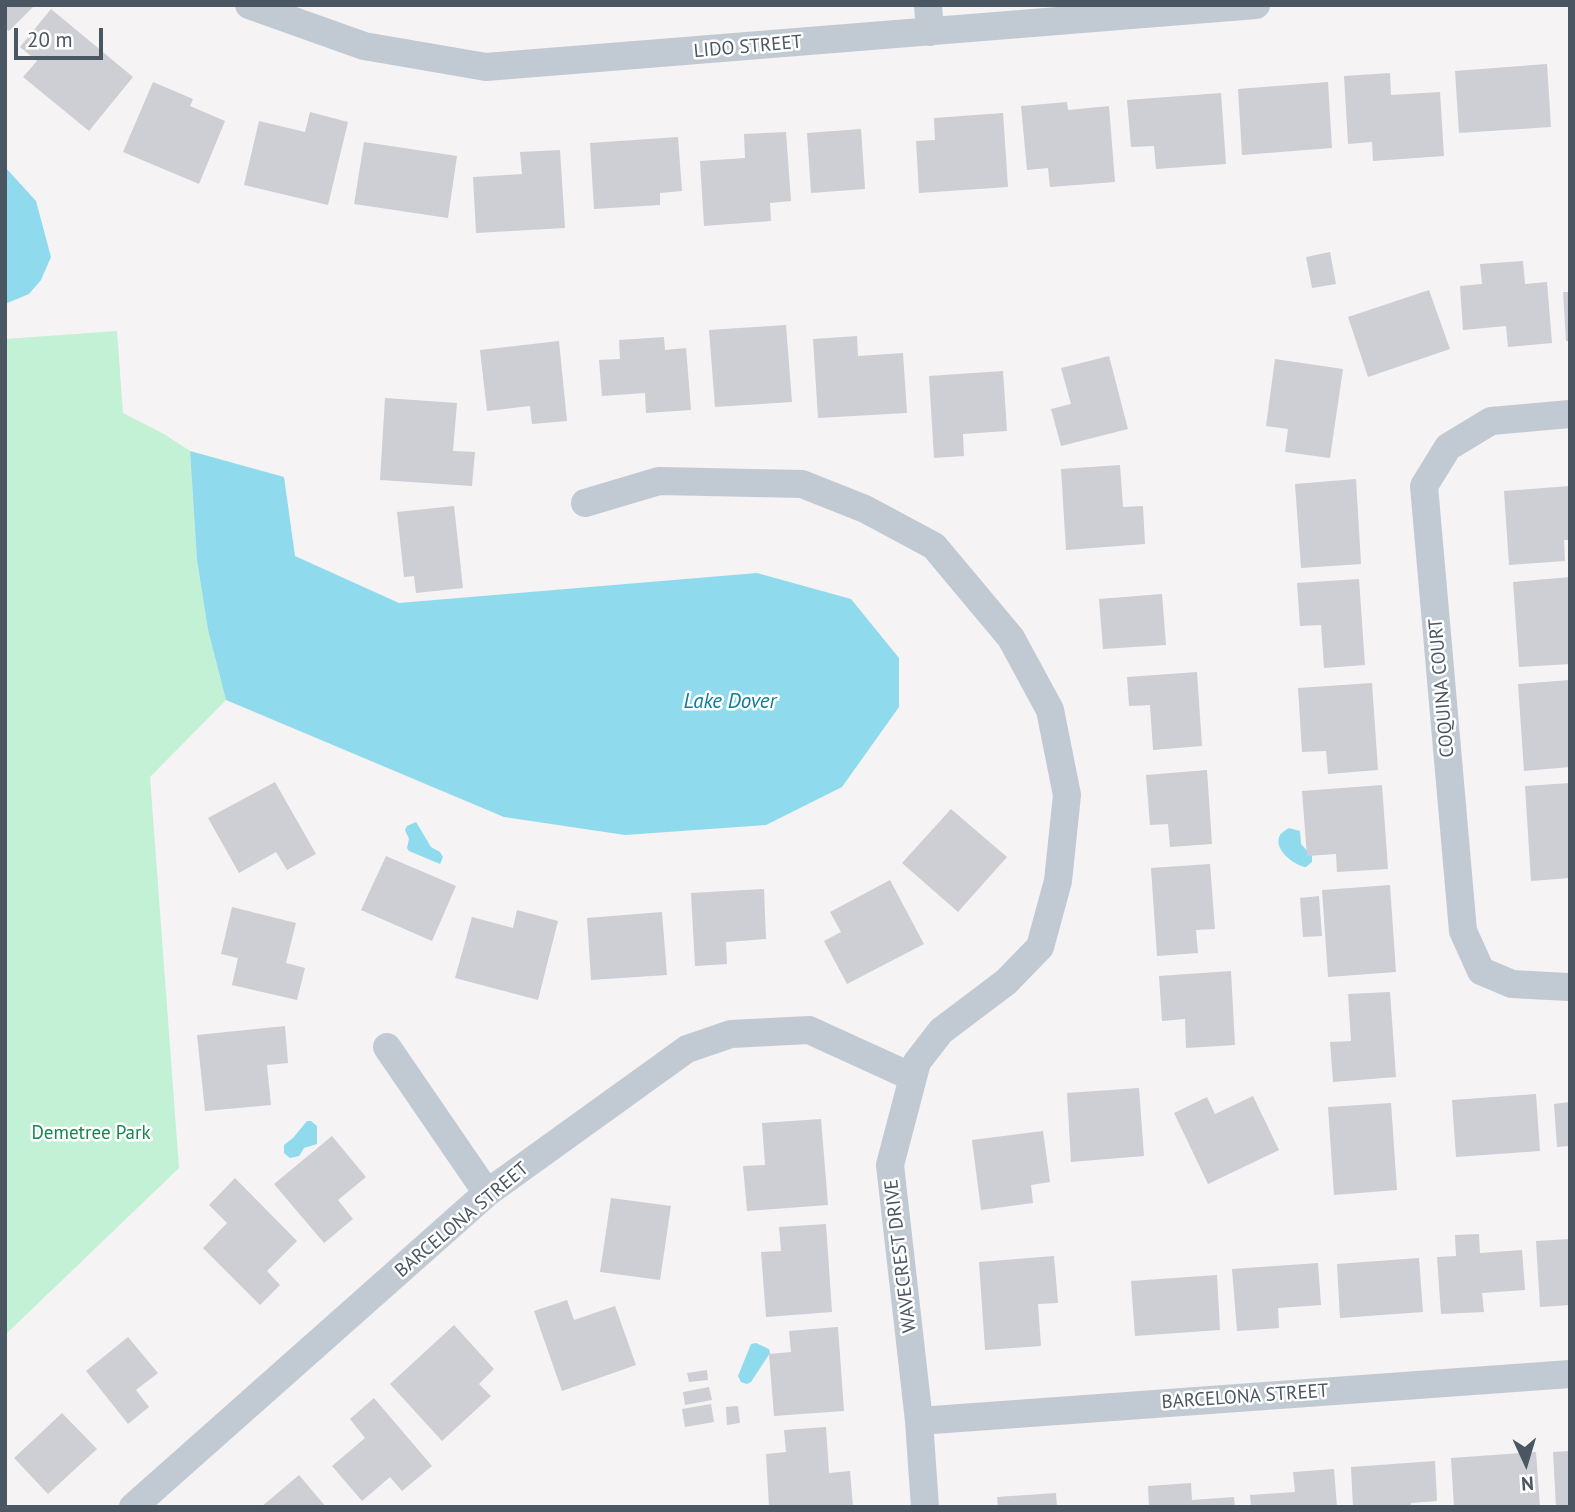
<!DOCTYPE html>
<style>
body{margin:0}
#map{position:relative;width:1575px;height:1512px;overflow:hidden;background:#f5f3f3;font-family:"PT Sans",sans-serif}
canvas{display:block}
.frame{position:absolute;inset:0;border:7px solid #4a5661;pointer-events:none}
.north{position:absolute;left:1491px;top:1428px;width:70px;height:70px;-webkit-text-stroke:5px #fff;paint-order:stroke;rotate:176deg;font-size:19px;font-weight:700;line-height:28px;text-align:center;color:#4a5661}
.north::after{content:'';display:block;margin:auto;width:24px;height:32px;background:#4a5661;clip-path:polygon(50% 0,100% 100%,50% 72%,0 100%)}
.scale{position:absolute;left:14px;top:28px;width:89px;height:32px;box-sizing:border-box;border:4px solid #4a5661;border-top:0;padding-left:9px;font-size:21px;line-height:24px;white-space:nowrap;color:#4a5661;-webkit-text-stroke:5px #fff;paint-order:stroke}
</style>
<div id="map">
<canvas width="1575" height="1512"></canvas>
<div class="frame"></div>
<div class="north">N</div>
<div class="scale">20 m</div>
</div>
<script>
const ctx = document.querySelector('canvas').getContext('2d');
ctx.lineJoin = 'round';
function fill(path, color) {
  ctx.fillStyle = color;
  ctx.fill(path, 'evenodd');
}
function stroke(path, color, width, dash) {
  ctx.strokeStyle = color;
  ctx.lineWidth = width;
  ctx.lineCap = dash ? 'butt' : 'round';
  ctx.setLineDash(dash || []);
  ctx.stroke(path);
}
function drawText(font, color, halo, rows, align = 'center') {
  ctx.font = font + ' "PT Sans",sans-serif';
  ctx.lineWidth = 5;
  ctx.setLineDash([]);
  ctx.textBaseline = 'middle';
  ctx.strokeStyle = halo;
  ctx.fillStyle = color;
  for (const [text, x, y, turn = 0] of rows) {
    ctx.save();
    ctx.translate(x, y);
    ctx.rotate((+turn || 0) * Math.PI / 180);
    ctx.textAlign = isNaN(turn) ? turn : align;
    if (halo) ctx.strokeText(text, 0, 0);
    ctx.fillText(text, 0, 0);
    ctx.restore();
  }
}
fill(new Path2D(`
 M117,331l6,82 41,21 26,17 7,109 11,70 18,70 -76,77 29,391 -174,167v-996z`), '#c3f1d5');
fill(new Path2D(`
 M5,167l31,34 15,56 -10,23 -12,14 -24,10z
 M190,451l94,26 11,79 104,47 358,-30 94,26 48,59v49l-57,80 -76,38 -141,10 -121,-18 -278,-117 -18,-70 -11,-70z
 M416,822l15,25 9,5 3,5 -3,7 -31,-13 -2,-3 2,-9 -4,-9 2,-4z
 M1289,828l11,3 1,13 11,12v6l-6,5c-11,-1 -34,-18 -26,-32 1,-2 7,-6 9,-7z
 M307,1121h4l6,5v18l-13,4 -5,8 -9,2 -6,-5v-8l9,-7z
 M756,1343l13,6 1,4 -19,29 -4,2 -6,-2 -3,-6 13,-32z`), '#90daee');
fill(new Path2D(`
 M5,5h30l-26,26 -4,-3z
 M51,9l82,68 -44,54 -66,-54 14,-16 -17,-14z
 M1547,64l4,63 -92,6 -4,-62z
 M1390,73l1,22 49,-3 4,64 -71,5 -1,-19 -24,2 -4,-68z
 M153,82l40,17 -3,7 35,15 -26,63 -76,-32z
 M1328,82l4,66 -90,7 -4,-66z
 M1221,93l5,71 -70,5 -2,-23 -23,1 -4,-47z
 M1067,102l1,8 41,-4 6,76 -65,5 -2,-19 -21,2 -6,-64z
 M310,112l38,10 -20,83 -84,-20 15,-64 46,11z
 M1003,113l5,74 -89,6 -3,-52 19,-1 -1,-22z
 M861,129l4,60 -54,4 -4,-60z
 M786,132l5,69 -21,2 1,18 -67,5 -4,-65 45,-3 -1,-24z
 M678,137l4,54 -22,2v12l-66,4 -4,-66z
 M364,142l93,14 -9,62 -94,-14z
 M560,150l5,78 -89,5 -3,-56 49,-3 -2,-22z
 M1330,252l6,32 -24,4 -6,-31z
 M1523,261l2,23 22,-2 5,61 -44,4 -2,-21 -43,4 -3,-44 22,-2 -2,-20z
 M1429,290l21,59 -82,28 -20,-60z
 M1563,292h7v49h-4z
 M786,325l6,77 -77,5 -6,-77z
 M857,336l1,20 45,-3 4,60 -89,5 -5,-79z
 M664,337l1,13 21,-2 5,62 -45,3 -1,-20 -43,3 -3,-36 21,-1 -1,-19z
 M559,341l8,80 -35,3 -2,-18 -43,5 -7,-61z
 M1109,356l19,73 -67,17 -10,-37 20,-5 -10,-36z
 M1275,359l68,10 -13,89 -45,-6 3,-23 -22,-3z
 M1003,371l4,60 -44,3 1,22 -30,2 -5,-82z
 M385,398l72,5 -4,48 22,1 -3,34 -92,-6z
 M1120,465l3,42 20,-1 2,38 -79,6 -5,-81z
 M1356,479l5,85 -60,4 -6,-84z
 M1570,486v54h-6l1,21 -56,4 -5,-74z
 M454,506l9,82 -47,5 -2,-17 -10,1 -7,-65z
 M1570,577v87l-51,3 -6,-85z
 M1359,579l6,86 -41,3 -3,-43 -21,1 -3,-43z
 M1162,594l4,51 -63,4 -4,-50z
 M1197,672l5,74 -49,4 -3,-45 -21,1 -2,-29z
 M1570,680v87l-46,4 -6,-87z
 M1372,683l6,87 -50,4 -2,-23 -24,1 -4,-64z
 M1207,770l5,74 -42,3 -2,-23 -18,1 -4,-50z
 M275,782l41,72 -29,16 -11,-18 -37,21 -31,-55z
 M1570,783v95l-39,3 -6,-95z
 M1382,785l6,84 -51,3 -1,-18 -29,2 -5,-65z
 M951,809l56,48 -49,55 -56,-49z
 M386,856l70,30 -24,55 -71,-31z
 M1210,864l5,65 -19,1 2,23 -41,3 -6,-88z
 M890,880l34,64 -77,40 -23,-43 17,-9 -11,-20z
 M1390,885l6,87 -68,5 -6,-87z
 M764,889l2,50 -40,3 1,22 -32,2 -4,-73z
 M1319,896l3,40 -19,1 -3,-39z
 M232,907l64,16 -10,40 19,5 -8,32 -65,-15 6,-27 -17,-4z
 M517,910l41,11 -20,79 -83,-22 17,-61 41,11z
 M662,912l5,63 -76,5 -4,-62z
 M1231,971l4,74 -49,3 -1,-29 -23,2 -3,-45z
 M1390,992l6,85 -63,5 -3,-40 21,-1 -3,-47z
 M285,1026l3,37 -21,2 4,40 -66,6 -8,-76z
 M1139,1088l5,68 -73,6 -4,-69z
 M1536,1094l4,57 -84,6 -4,-57z
 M1253,1096l26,54 -71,34 -34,-71 33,-16 8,17z
 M1570,1102v44l-13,1 -3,-43z
 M1391,1103l6,87 -63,5 -6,-88z
 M821,1119l7,86 -81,6 -4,-45 22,-1 -3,-42z
 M1043,1131l7,51 -19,3 2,18 -52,7 -9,-70z
 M332,1136l34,41 -28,23 15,19 -29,24 -50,-59z
 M235,1178l62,63 -30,30 13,14 -20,20 -57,-57 24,-25 -18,-18z
 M611,1198l60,8 -11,74 -60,-8z
 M826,1224l6,88 -66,5 -5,-65 20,-1 -2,-24z
 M1479,1234l1,19 42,-3 3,40 -43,3 2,19 -43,2 -4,-57 19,-1 -1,-21z
 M1570,1239v66l-30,2 -4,-66z
 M1054,1256l4,47 -20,1 3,42 -56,4 -6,-88z
 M1419,1258l4,54 -83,6 -3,-54z
 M1318,1263l3,42 -43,3 1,20 -42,3 -5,-62z
 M1217,1275l3,55 -85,6 -4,-55z
 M567,1300l7,20 41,-14 21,59 -74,26 -28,-80z
 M454,1325l40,44 -15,15 12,12 -49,45 -52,-57z
 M838,1327l6,84 -70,5 -5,-62 22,-2 -2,-21z
 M128,1337l30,36 -22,17 13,17 -21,17 -42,-53z
 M707,1370l1,10 -19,2 -2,-9z
 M709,1387l3,13 -27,5 -2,-13z
 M374,1398l58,68 -30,25 -12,-14 -28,24 -30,-35 33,-28 -15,-19z
 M711,1404l3,18 -29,5 -3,-18z
 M738,1406l2,17 -13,2 -1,-18z
 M62,1413l35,36 -49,45 -34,-36z
 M826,1427l3,46 21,-2 3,36h-84l-3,-53 20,-2 -2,-22z
 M1570,1451v56h-14l-3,-55z
 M1536,1452l4,55h-86l-3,-49z
 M1435,1461l2,40 -26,2v4h-58l-2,-40z
 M1334,1469l3,38h-86l-1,-12 45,-3 -2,-20z
 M299,1475l27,32h-65z
 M1191,1483l1,17 42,-3 1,10h-86l-1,-21z
 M1056,1493l1,14h-59l-1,-10z`), '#cdcfd5');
stroke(new Path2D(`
 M249,5l115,41 122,21 770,-62
 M928,5l2,27
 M585,503l74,-22 143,3 63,25 69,37 77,92 39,72 17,85 -9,86 -18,66 -34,35 -65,49 -24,31 -27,103 29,256 6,86
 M1568,987l-56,-3 -31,-13 -18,-40 -39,-445 24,-39 43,-26 79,-7
 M387,1047l100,146
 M919,1421l651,-47
 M133,1507l354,-314 200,-144 44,-15 78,-4 103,47`), '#c1cad2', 28);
drawText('19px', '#4a5661', '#fff', [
 ["LIDO STREET",748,47,-5],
 ["COQUINA COURT",1442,688,-95],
 ["BARCELONA STREET",462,1220,-40],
 ["WAVECREST DRIVE",901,1256,-97],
 ["BARCELONA STREET",1245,1397,-4]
]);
drawText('19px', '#17864f', '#fff', [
 ["Demetree Park",91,1134]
]);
drawText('italic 21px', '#0c7c9b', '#fff', [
 ["Lake Dover",730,702]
]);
</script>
